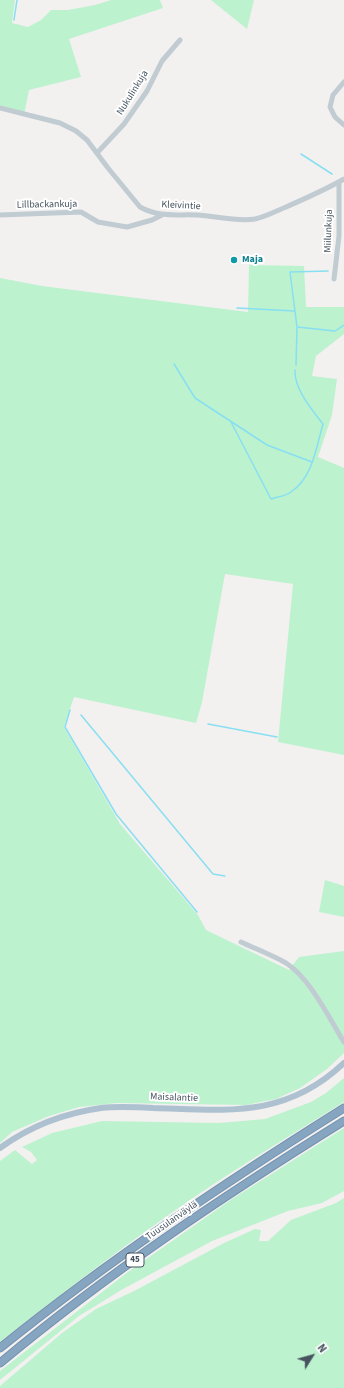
<!DOCTYPE html>
<meta charset="utf-8">
<style>
body{margin:0}
#map{position:relative;width:344px;height:1388px;overflow:hidden;background:#f3f0f0;font-family:"Source Sans 3",sans-serif}
canvas{display:block}
.north{position:absolute;left:292px;top:1336px;width:40px;height:40px;-webkit-text-stroke:3px #fff;paint-order:stroke;rotate:53deg;font-size:11px;font-weight:700;line-height:16px;text-align:center;color:#47545f}
.north::after{content:'';display:block;margin:auto;width:14px;height:18px;background:#47545f;clip-path:polygon(50% 0,100% 100%,50% 72%,0 100%)}
</style>
<div id="map">
<canvas width="344" height="1388"></canvas>
<div class="north">N</div>
</div>
<script>
const ctx = document.querySelector('canvas').getContext('2d');
ctx.lineJoin = 'round';
function fill(path, color) {
  ctx.fillStyle = color;
  ctx.fill(path, 'evenodd');
}
function stroke(path, color, width, dash) {
  ctx.strokeStyle = color;
  ctx.lineWidth = width;
  ctx.lineCap = dash ? 'butt' : 'round';
  ctx.setLineDash(dash || []);
  ctx.stroke(path);
}
function drawText(font, color, halo, rows, align = 'center') {
  ctx.font = font + ' "Source Sans 3",sans-serif';
  ctx.lineWidth = 4;
  ctx.setLineDash([]);
  ctx.textBaseline = 'middle';
  ctx.strokeStyle = halo;
  ctx.fillStyle = color;
  for (const [text, x, y, turn = 0] of rows) {
    ctx.save();
    ctx.translate(x, y);
    ctx.rotate((+turn || 0) * Math.PI / 180);
    ctx.textAlign = isNaN(turn) ? turn : align;
    if (halo) ctx.strokeText(text, 0, 0);
    ctx.fillText(text, 0, 0);
    ctx.restore();
  }
}
fill(new Path2D(`
 M0,0h15l-3,23 16,4 13,-7 10,-10h17l27,-5 16,-5h49l3,8 -94,31 12,38 -52,13 -5,25 -24,-5z
 M211,0h43l-7,29z
 M249,265l55,1 2,41h38v27l-28,22 -4,20 25,3 -5,36 -14,42 26,11v287l-66,-13 15,-158 -68,-10 -23,128 -6,21 -122,-26 -10,30 56,97 78,91 8,15 83,40 10,-13 45,-6v102l-17,16 -27,19 -24,11 -30,6 -129,-2 -38,4 -30,9 -37,16 -12,11v-865l42,8 206,26z
 M325,880l19,6v31l-25,-5z
 M344,1078v24c-51,32 -104,64 -154,98 -65,45 -128,93 -190,142v-181l15,-11 17,14 5,-4 -6,-8 -9,-5 30,-14 50,-12 117,2 46,-4 46,-17 15,-9z
 M344,1128v63l-22,12 -34,8 -76,30 -89,48 -44,27 -79,64v-9l128,-99 104,-73z
 M344,1198v190h-344v-2l62,-53 34,-24 40,-19 88,-47 31,-14 6,1 -2,11h9l23,-21 45,-17z`), '#bdf2cf');
stroke(new Path2D(`
 M14,20l3,-20
 M301,154l31,20
 M237,308l58,3
 M297,327l38,4 9,-6
 M174,364l21,34 72,47 45,17
 M296,365l1,-38 -7,-55 38,-1
 M231,422l40,77c6,-2 15,-3 20,-7 22,-15 25,-44 32,-68 -11,-14 -29,-35 -28,-54
 M70,710l-5,17 51,87 81,98
 M81,715l132,159 12,2
 M208,724l69,13`), '#88dff1', 1.5);
const highway = new Path2D(`
 M0,1348c109,-88 226,-166 344,-240
 M0,1363c108,-90 225,-168 344,-242`);
stroke(highway, '#7190ad', 9);
stroke(new Path2D(`
 M344,82l-11,13 -3,12 5,10 9,8
 M0,108l60,15 16,8 11,9 21,28 32,39c20,11 36,7 57,8 19,1 39,7 58,4 10,-2 21,-8 31,-12 20,-9 39,-17 58,-28
 M97,153l27,-29 23,-33 15,-30 18,-21
 M0,215l81,-3 17,10 29,5 25,-7 10,-5
 M334,279l5,-43v-54
 M241,942c15,7 31,13 45,21 24,15 43,55 58,79`), '#c0cbd2', 5);
stroke(new Path2D(`
 M0,1148c29,-21 65,-35 101,-40 17,-2 35,-1 52,0 74,2 132,11 191,-45`), '#aec1d0', 6);
stroke(highway, '#85a5c1', 7);
for (const [x, y, r, color] of [
 [234,260,4,"#0f9aa8"]
]) {
  const dot = new Path2D();
  dot.arc(x, y, r, 0, 2 * Math.PI);
  ctx.fillStyle = color;
  ctx.fill(dot);
  stroke(dot, '#fff', 1.5);
}
for (const [x, y, w] of [
 [135,1260,18]
]) {
  const box = new Path2D();
  box.roundRect(x - w / 2, y - 7, w, 14, 3);
  ctx.fillStyle = '#fff';
  ctx.fill(box);
  stroke(box, '#47545f', 1);
}
drawText('bold 9px', '#47545f', null, [
 ["45",135,1260]
]);
drawText('10px', '#47545f', '#fff', [
 ["Nukulinkuja",133,93,-58],
 ["Lillbackankuja",47,205,-1],
 ["Kleivintie",181,206,3],
 ["Miilunkuja",329,231,-88],
 ["Maisalantie",174,1098,2],
 ["Tuusulanväylä",172,1221,-35]
]);
drawText('bold 10px', '#0d838f', '#fff', [
 ["Maja",242,260]
], 'left');
</script>
